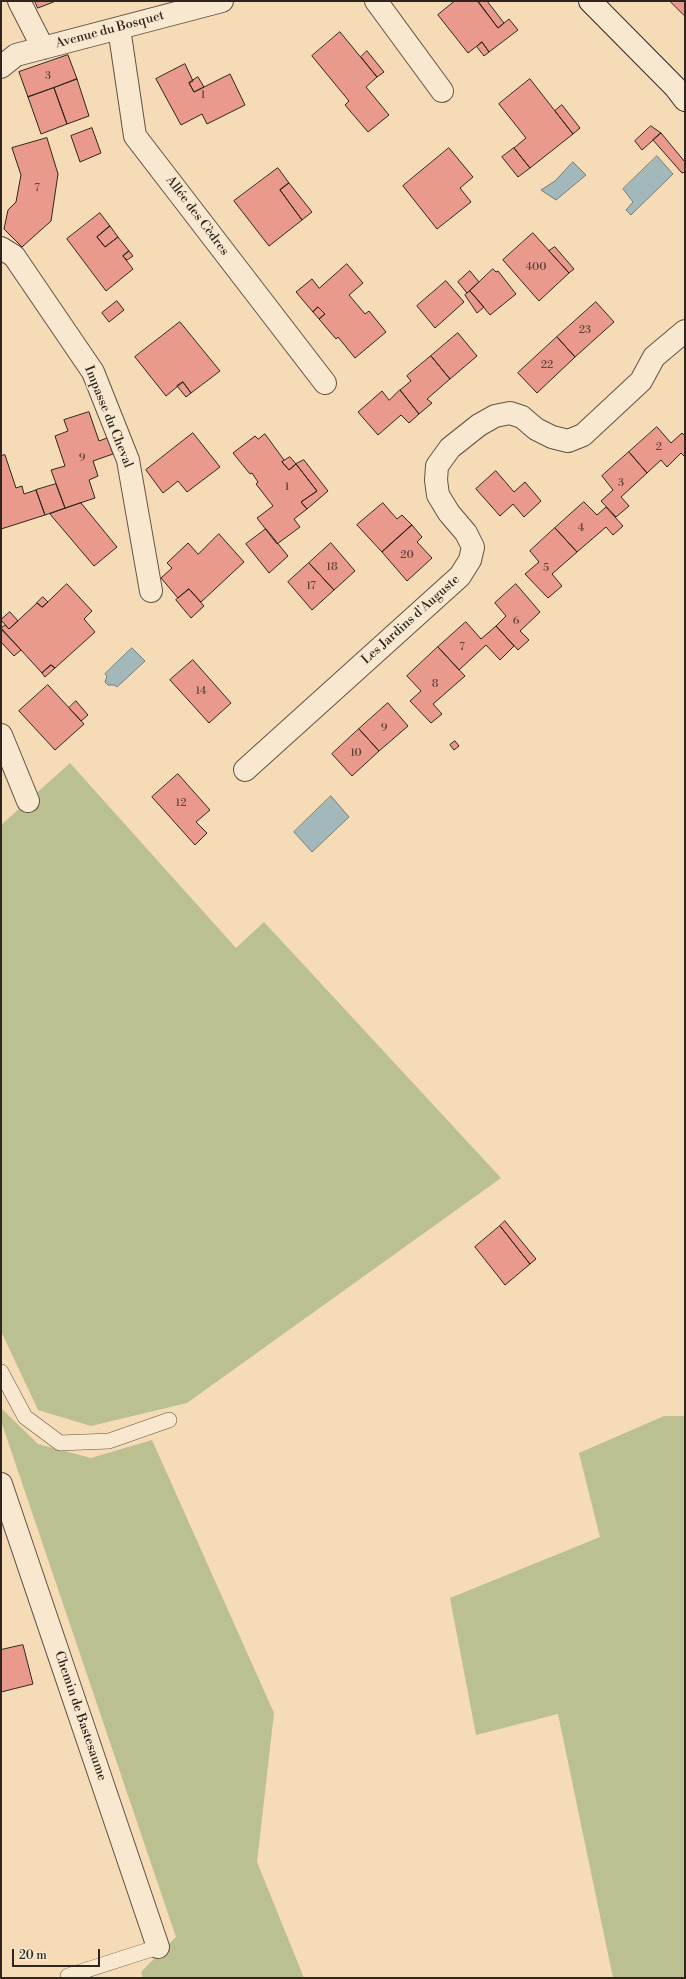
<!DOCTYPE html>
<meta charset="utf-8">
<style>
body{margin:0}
#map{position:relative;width:686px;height:1979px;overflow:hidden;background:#f5dbb6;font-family:"Libre Bodoni",serif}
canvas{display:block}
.frame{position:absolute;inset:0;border:2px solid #30251e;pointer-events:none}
.scale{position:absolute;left:12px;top:1949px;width:88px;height:18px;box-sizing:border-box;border:2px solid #30251e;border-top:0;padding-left:5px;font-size:12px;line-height:14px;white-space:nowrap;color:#30251e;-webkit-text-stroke:3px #f8e8d0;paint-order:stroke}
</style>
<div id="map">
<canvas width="686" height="1979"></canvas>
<div class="frame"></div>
<div class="scale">20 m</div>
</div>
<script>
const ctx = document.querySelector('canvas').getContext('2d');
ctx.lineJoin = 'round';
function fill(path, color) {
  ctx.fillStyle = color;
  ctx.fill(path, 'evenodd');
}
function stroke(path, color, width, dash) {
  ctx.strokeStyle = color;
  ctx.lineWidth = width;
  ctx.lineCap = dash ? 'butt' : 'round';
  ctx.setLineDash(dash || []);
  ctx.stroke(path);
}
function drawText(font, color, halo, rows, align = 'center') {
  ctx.font = font + ' "Libre Bodoni",serif';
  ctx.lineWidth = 3;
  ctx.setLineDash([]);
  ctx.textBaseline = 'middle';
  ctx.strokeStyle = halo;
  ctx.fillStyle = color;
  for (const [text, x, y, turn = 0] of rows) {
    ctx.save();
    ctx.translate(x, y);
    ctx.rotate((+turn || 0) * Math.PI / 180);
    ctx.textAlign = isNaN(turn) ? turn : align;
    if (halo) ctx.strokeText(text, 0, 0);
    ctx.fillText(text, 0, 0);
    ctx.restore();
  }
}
fill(new Path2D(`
 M70,763l166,185 28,-26 237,256 -314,225 -96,23 -53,-16 -37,-79v-506z
 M1,1408l37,36 53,14 61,-18 122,273 -17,149 47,116h-161l-2,-6 35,-35 -175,-516z
 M664,1416h21v562h-72l-55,-264 -82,21 -26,-137 150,-61 -21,-84z`), '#bac08f');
const water = new Path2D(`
 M657,156l16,18 -42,41 -5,-5 7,-8 -10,-13z
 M573,162l13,13 -30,25 -15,-10 14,-9z
 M132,648l13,13 -28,26 -3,-2h-6l-3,-3 2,-6 -2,-2z
 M331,796l18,21 -37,35 -18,-20z`);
fill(water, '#a3b8ba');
stroke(water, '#757d7c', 1);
const building = new Path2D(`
 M35,1h21l-18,7z
 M455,1h23l20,27 11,-9 9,11 -29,22 -7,-10 -14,11 -30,-38z
 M480,1h7l17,22 -6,5 -20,-26z
 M670,1h15v15z
 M340,32l37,45 -11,10 23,28 -21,17 -23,-27 4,-4 -37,-45z
 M482,42l7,10 -5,4 -7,-9z
 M367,51l17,21 -7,5 -16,-20z
 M68,55l9,24 -49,18 -9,-25z
 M185,64l8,17 -4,2 5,9 36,-18 15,31 -38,19 -5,-10 -21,11 -25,-46z
 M198,77l6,10 -10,5 -5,-9z
 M77,79l12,37 -22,8 -13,-36z
 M530,79l43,55 -43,34 -16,-20 12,-10 -27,-34z
 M54,88l13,36 -26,10 -13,-37z
 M562,105l18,23 -7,6 -18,-23z
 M651,126l10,7 -19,17 -7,-9z
 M92,128l9,25 -21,9 -9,-26z
 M661,133l24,29v10l-3,1 -29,-33z
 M47,138l11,36 -7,47 -29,26 -18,-18 4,-19 8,-8 5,-27 -9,-27z
 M449,148l24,29 -13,11 11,14 -34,27 -34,-43z
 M514,148l16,20 -12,9 -16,-20z
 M278,168l11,15 -9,7 22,30 -33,26 -35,-45z
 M289,183l23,29 -10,8 -22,-30z
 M100,213l10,13 -13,11 8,10 13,-10 11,14 -6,5 10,13 -27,22 -39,-52z
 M110,226l8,11 -13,10 -8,-10z
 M533,233l36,40 -30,28 -36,-41z
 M555,247l19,22 -5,4 -20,-22z
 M129,251l4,5 -6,4 -4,-4z
 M347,264l16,19 -14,12 16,19 4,-3 17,21 -31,26 -17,-21 -2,2 -17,-20 6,-5 -7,-7 -5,5 -17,-20 16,-13 7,9z
 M493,269l3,3 2,-1 18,23 -26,21 -20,-24z
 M470,271l9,11 -12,11 -9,-11z
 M446,281l18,21 -29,26 -18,-22z
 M470,291l14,16 -7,6 -12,-18z
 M117,301l7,9 -15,12 -7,-9z
 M596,302l18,20 -39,35 -18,-20z
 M318,307l7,7 -6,5 -6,-7z
 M180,322l40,49 -29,22 -8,-11 -17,14 -31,-39z
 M458,333l19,23 -27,23 -19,-23z
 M557,337l18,20 -38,36 -19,-20z
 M431,356l19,23 -23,20 5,4 -13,11 -19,-24 11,-9 -4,-5z
 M183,382l8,11 -5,4 -9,-11z
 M400,390l19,24 -10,9 -8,-8 -23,20 -20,-23 24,-21 7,9z
 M89,412l10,29 8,-3 6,16 -20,7 5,15 -9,4 6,18 -30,10 -14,-38 14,-4 -10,-30 13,-5 -4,-11z
 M657,427l14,16 11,-10 3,3v21l-4,-4 -14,14 -6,-7 -14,13 -18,-21z
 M193,433l27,34 -33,25 -9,-11 -15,12 -17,-23z
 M265,434l19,26 -2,2 7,8 7,-6 21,27 -16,11 6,7 -13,10 6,8 -23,17 -20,-26 16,-12 -17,-22 2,-2 -6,-9 -2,1 -17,-21 22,-17 3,3z
 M629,452l18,21 -26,24 8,9 -13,11 -15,-16 12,-11 -11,-14z
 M5,455l11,33 6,-2 2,8 12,-4 9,25 -44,14v-73z
 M290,457l6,7 -7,6 -7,-8z
 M304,460l24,31 -21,18 -6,-7 16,-11 -21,-27z
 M496,471l18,21 11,-10 16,19 -17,16 -11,-13 -13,12 -24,-27z
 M56,484l9,24 -20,7 -9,-25z
 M584,502l13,13 9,-8 17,19 -10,9 -7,-8 -29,25 -22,-24z
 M81,503l36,44 -23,19 -44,-52z
 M383,503l14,16 5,-4 10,10 -30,27 -25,-27z
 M412,525l10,12 -5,5 15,16 -25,23 -25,-29z
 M555,528l22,24 -25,22 10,12 -14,12 -23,-24 14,-12 -9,-11z
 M266,529l22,27 -19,17 -23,-29z
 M219,534l25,28 -43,40 -12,-13 -11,9 -17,-20 11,-10 -5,-5 21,-20 10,11z
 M331,543l24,28 -21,19 -25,-27z
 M309,563l25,27 -22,20 -24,-28z
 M67,584l25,27 -8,8 11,13 -40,36 -4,-3 -9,8 -41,-45 4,-3 4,4 28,-26 5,4z
 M516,584l24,28 -20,19 9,9 -11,10 -22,-24 10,-10 -11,-13z
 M189,589l15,17 -13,12 -15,-18z
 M43,597l5,5 -6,5 -5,-4z
 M10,612l8,9 -9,8 -8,-9z
 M466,622l15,17 15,-13 18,20 -14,14 -14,-15 -27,25 -21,-23z
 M1,629l20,21 -7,6 -13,-14z
 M438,647l27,29 -32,28 9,10 -11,9 -21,-22 11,-10 -14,-15z
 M193,660l38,43 -22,20 -39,-43z
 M51,665l4,3 -10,9 -3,-4z
 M48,685l36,39 -29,26 -36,-39z
 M76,701l12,14 -7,6 -12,-13z
 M388,703l20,23 -29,25 -20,-22z
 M359,729l20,22 -27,25 -20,-22z
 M455,741l4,5 -5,4 -4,-5z
 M178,774l32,36 -14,12 11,11 -12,12 -43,-48z
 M505,1221l31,38 -6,5 -30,-38z
 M500,1226l30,38 -25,21 -30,-38z
 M23,1645l10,39 -32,8v-42z`);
fill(building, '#ea9a8d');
stroke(building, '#30251e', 1);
const lane = new Path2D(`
 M1,1372l24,45 35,26 49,-2 60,-21
 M68,1976l90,-29`);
const street = new Path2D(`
 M19,1l24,47
 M376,1l66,90
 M119,28l16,108 190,247
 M1,67l15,-12 206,-54
 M1,248l13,8 79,116 35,88 23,131
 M1,735l27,66
 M245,770l215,-194 10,-16 3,-13 -7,-14 -17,-20 -11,-18 -2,-15 1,-14 13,-18 29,-23 16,-9 15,-3 12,4 14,12 16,8 16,4 15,-6 58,-54 13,-24 31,-26
 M1,1484l157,463`);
const secondary = new Path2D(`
 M590,1l85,86 10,13`);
stroke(lane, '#615244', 16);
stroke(street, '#615244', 24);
stroke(secondary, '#30251e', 24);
stroke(lane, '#f8e8d0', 15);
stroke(street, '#f8e8d0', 22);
stroke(secondary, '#f8e8d0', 22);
drawText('11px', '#5e423a', null, [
 ["3",48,76],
 ["1",203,95],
 ["7",37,188],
 ["400",536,267],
 ["23",585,330],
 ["22",547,365],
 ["2",659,447],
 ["9",82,458],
 ["3",621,483],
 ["1",287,487],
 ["4",581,528],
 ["20",407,555],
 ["18",332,567],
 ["5",546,568],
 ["17",311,586],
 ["6",516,621],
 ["7",462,647],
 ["8",435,684],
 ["14",201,691],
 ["9",384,728],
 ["10",356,753],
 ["12",181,803]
]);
drawText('13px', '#30251e', '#f8e8d0', [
 ["Avenue du Bosquet",110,30,-15],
 ["Allée des Cèdres",197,216,53],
 ["Impasse du Cheval",108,417,68],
 ["Les Jardins d'Auguste",411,620,-42],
 ["Chemin de Bastesaume",80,1716,71]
]);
</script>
